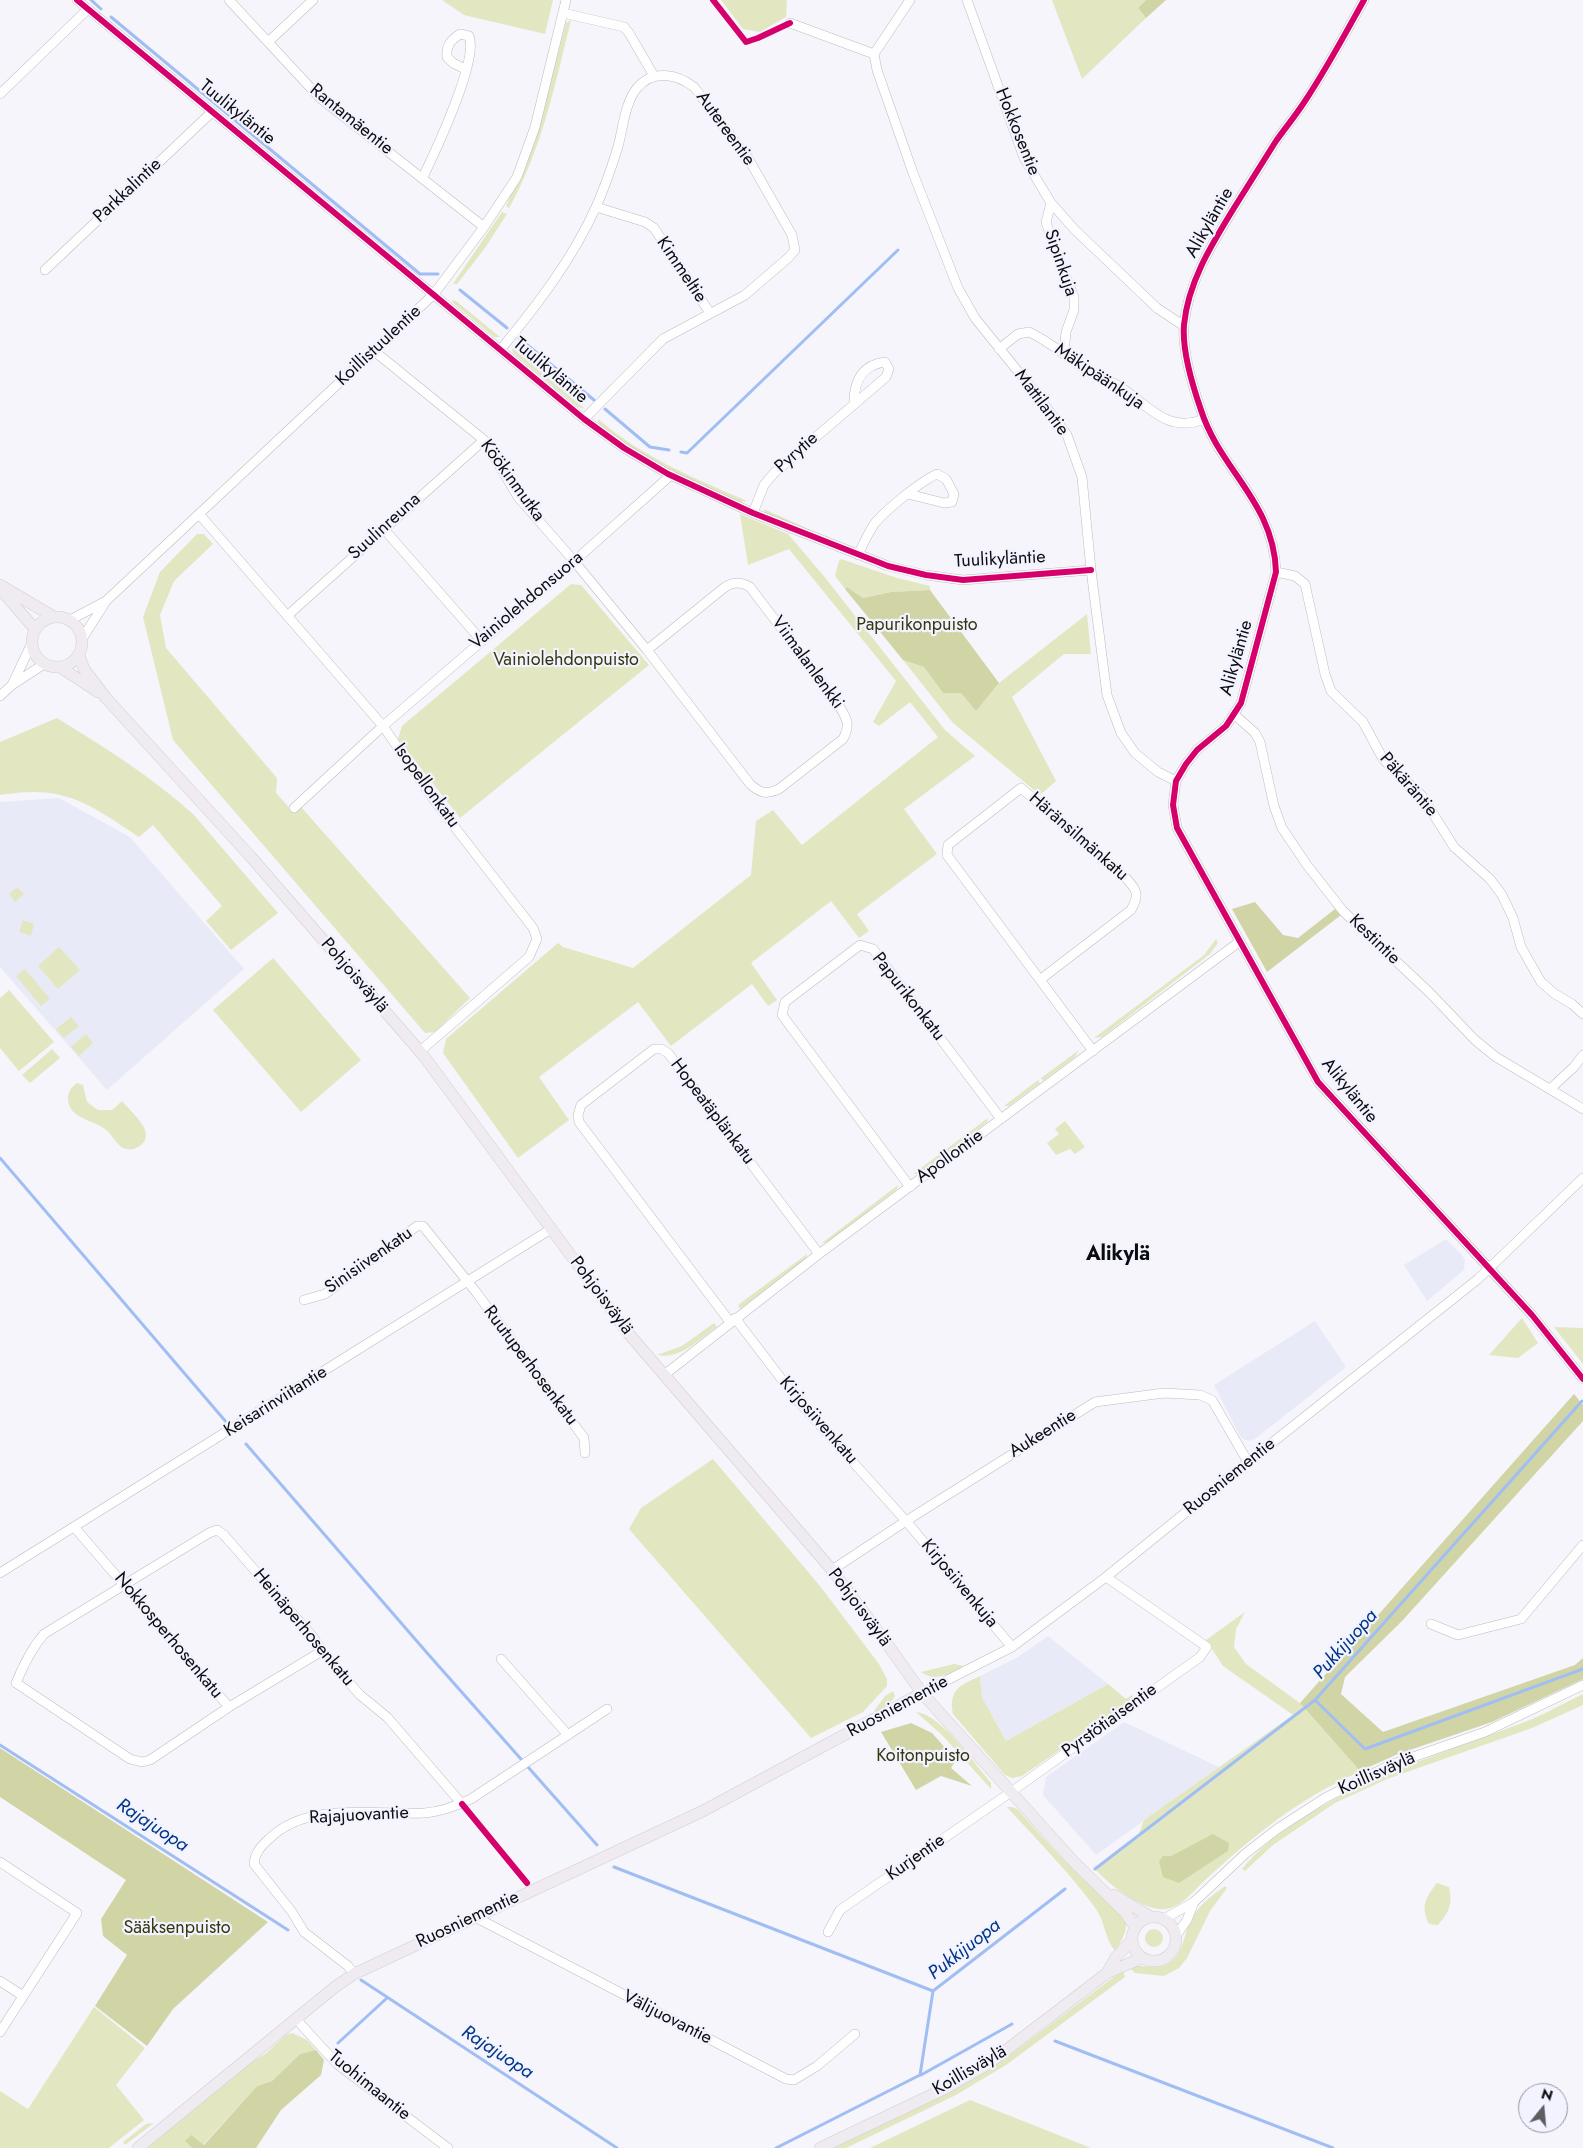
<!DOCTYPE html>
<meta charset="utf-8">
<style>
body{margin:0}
#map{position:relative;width:1583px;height:2148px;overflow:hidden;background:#f5f5fb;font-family:Jost,sans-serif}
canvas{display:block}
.north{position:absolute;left:1518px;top:2083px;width:50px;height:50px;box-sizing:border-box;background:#f2f3fe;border:1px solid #96979e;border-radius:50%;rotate:17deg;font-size:14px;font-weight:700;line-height:20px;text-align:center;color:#0c0c0f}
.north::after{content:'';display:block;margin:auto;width:18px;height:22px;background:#5e5e62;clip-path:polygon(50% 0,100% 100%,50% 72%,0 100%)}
</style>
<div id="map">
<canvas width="1583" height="2148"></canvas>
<div class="north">N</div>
</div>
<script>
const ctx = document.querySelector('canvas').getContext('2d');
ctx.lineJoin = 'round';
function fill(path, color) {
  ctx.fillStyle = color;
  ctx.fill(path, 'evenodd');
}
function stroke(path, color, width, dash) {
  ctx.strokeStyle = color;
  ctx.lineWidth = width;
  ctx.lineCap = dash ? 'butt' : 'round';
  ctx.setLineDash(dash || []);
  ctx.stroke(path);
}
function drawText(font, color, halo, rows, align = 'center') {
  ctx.font = font + ' Jost,sans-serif';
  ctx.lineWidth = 4.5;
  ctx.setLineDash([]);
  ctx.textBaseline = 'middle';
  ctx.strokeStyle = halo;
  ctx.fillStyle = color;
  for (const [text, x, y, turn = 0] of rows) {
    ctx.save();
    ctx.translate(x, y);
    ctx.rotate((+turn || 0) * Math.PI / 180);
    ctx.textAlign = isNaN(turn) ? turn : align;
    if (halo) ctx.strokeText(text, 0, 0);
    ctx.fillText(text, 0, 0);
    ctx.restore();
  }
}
fill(new Path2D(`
 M59,798l71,39 114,132 -137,121 -107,-123v-165z
 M1446,1239l16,16 3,5 -1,10 -37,31 -23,-36z
 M1315,1321l31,46 -91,72 -5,2 -7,-2 -3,-3 -26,-51z
 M1048,1636l60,48 -102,57 -24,-44 -2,-21 38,-19z
 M1124,1722l95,45 -123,88 -53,-60 3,-18z`), '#e9eaf7');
fill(new Path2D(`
 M442,0h111l-8,34 -81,-19z
 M721,0h66l-1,17 -26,15 -17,-3z
 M1052,0h94l-8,8 8,10 -64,61z
 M571,20c-16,65 -29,129 -62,188l-3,-2 29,-65 31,-118z
 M502,212l5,2 -22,34 -28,36h-4z
 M453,300l3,1 44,36h-6l-42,-35z
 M512,348l73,61 -7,-2 -65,-54z
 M598,419c46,39 94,58 149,82l-7,1c-51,-23 -99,-42 -142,-78z
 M764,509l69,31 -68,-27z
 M740,514l48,20 35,41 122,155 30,26 -71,53 33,45 -80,60 12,17 -10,7 -28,-37 -80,62 26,37 -9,6 -16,-22 -81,62 -33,-44 -99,75 30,43 -51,38 -75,-105 3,-14 112,-96 5,4 70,21 118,-93 5,-54 17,-11 29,35 136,-108 -28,-35 -31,24 -6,-4 23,-41 -107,-132 -41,16z
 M197,534h7l9,10 -39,37 -14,34 6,33 111,130 -1,15 17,19 8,-5 169,191 -35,34 -10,1 -252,-293 -30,-123 17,-45z
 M841,559l56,19 33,8v4l-39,2 -28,6 -16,-11 -2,2 -10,-13 4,-15z
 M571,584l10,1 68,80 -189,153 -62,-79 4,-13z
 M1087,614l4,40h-27l-52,43 44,84 -16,14 -87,-72 -50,-63 21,7 19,26h18l15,17 23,-27z
 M57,718c47,29 95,59 136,96l85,99 -47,37 -25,-29 16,-15 -69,-81 -14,12c-51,-34 -75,-53 -139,-42v-53z
 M17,887l7,7 -9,8 -6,-8z
 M23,920l11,4 -3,12 -12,-4z
 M1216,939l2,4 -8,11 -108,83 -8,1 110,-83z
 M59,947l21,23 -22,19 -20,-23z
 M273,958l88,102 -60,52 -88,-102z
 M25,969l25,30 -9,7 -25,-30z
 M9,990l45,52 -35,29 -19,-23v-50z
 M71,1017l8,9 -15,12 -8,-9z
 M86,1034l7,9 -14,13 -8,-9z
 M52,1049l8,9 -30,25 -8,-8z
 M1079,1050l-4,7 -32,24 -2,-3z
 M1038,1080l2,3 -31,23h-5z
 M77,1083l6,2 4,17 11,8h14l10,-9c9,11 38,34 16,46 -4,3 -10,3 -15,1 -7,-4 -11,-14 -18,-19 -13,-10 -36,-10 -37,-30 0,-7 3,-12 9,-16z
 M988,1118l-1,4 -67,52h-7z
 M1065,1121l20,26 -10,7 -5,-5 -14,6 -9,-12 12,-9 -4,-5z
 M898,1185l-1,4 -68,53 -7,1z
 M807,1254l-1,5 -66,50 -2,-4z
 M1522,1318l16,25 -20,15 -29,-3z
 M714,1323l3,4c-18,12 -37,33 -60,28l25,-9z
 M1554,1327l29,1v36z
 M713,1459l107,127 59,78 8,15v7l-24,26 -52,26 -182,-209 12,-21z
 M1245,1612l-9,17 -2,18 12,17 54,39 60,68c-19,10 -39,19 -57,31 -35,22 -67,50 -98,78 -11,10 -23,27 -39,29 -22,3 -58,-25 -71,-40l43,-33 6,-16 149,-105 -70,-49 -17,-26z
 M954,1664l10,2c-14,7 -28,17 -43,6z
 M980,1676l2,21 24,44 102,-57 18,15 6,-4 2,4 -112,77 -10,2 -7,-3 -52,-61c-5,-25 8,-29 27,-38z
 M893,1691l2,5 -5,7 -14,10 -2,-2 11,-15z
 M1583,1694v11l-51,23 -145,51 -52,24 -62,42 -28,26 -3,-2c17,-21 36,-35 58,-49 67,-44 140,-66 214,-94 24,-8 46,-21 69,-32z
 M916,1712c25,2 59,52 75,71v6l-50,-55z
 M1007,1807h5l5,2c28,31 55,62 87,88 7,6 18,13 21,22 4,11 -4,23 -10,32 -10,-12 -10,-29 -19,-42 -26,-36 -59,-69 -89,-102z
 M1437,1883l12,4c4,18 0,25 -11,38l-9,-1c-9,-17 -3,-27 8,-41z
 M1225,1886l2,2 -17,23 -23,47 -8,10 -15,8 -29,-3 -6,-6c13,-4 25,4 38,-3 17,-8 16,-30 25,-46 8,-14 21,-23 33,-32z
 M1145 1938a9 9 0 1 1 18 0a9 9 0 1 1-18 0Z
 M1123,1970l2,7 -119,88 -50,30 -110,53h-14l112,-53 58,-34z
 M94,2007l51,41 -29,37 28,35 -35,28h-109v-57l28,18z
 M292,2033l15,7 9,10 -16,4 -28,27 -15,5 -54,59 -18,-4 7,7h-45l98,-82 20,-12 21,-19z
 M970,2100l121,48h-221z
 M154,2123l-29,22 -2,-3 23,-18z`), '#e3e7c1');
fill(new Path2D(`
 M1146,0h20l-20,18 -8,-10z
 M847,587l16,11 28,-6 39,-2 69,93 -23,28 -15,-18h-18l-19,-26 -21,-7 -58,-71z
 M1255,902l28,33 15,3 37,-29 6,6 -74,57 -35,-63z
 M1574,1394l9,11v16l-181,200 -57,56 -4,17 42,38 192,-67 8,-7v21l-91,43 -94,32 -38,17 -60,-68z
 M911,1723l21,10 24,27 -5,8 21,18 -31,-10 -25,14 -35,-58z
 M0,1748l268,174 -95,87 -26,37 -52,-40 32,-51 -24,-19 -2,-17 25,-39 -126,-83z
 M1213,1834l16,9 -1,8 -49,32 -16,-6 -4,-16 4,-5h8z
 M316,2050l8,10 -3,15 -40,35 -25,38h-64l-7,-7 6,-6 13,10 53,-59 15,-5 28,-27z`), '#d1d5a5');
stroke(new Path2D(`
 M91,0l10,9
 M111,17l309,257h18
 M460,290l47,38
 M519,338l75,62
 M605,409l45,38 19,3
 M681,452l6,1 211,-203
 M0,1158l227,265
 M246,1444l182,210 169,191
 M1315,1700l50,49 218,-80
 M0,1745l288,185
 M614,1867l319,124
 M1095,1869l220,-169 267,-299
 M361,1980l256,168
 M1055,2041l278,107
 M338,2043l49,-45
 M921,2075l91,-51
 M776,2148l144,-73 13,-84 132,-102`), '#a0bef4', 3);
const minor = new Path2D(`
 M77,0l507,419 40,29 44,26 85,39 135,53 38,9 37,5 128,-10
 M229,0l91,98 164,129
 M967,0l57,158 27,45 24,27 82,78 27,18
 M1364,0c-19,34 -37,68 -59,101 -9,14 -19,26 -29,40 -14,22 -28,45 -42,67 -22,36 -46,74 -50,117 -2,24 9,62 17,85 19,60 73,92 75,162l-35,131 -15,23 -29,24 -11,14 -10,17 -3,24 4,23 141,254 214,233 51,64
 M563,13l61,14 5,6 25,43
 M790,23l84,31
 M268,42l45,-42
 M874,54l3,16 36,103 45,115 17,30 66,82 26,35 15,42 9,93 16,125 14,38 14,20 23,19 18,9
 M874,54l36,-54
 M0,94l88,-85
 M423,177c12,-25 56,-118 46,-141l-9,-2c-9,6 -14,11 -13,23l6,6 12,6
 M1051,203l-5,19 9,28 19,47v13l-8,22 -2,20
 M596,207l49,15 9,6 56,85
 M45,270l167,-158
 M501,349c36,-44 71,-89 95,-142 8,-18 15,-38 21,-57 6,-19 7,-46 20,-62 16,-19 40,-14 57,-1l54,71 44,77 3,15 -7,8 -43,37 -82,44 -79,80
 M999,349l19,-15 11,-2c20,9 35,23 54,36 12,8 28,12 40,21 26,17 45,45 81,30
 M374,351l110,89 34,57 56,64 73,89 103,134c10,9 16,11 29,5l64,-50c9,-17 2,-22 -6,-37l-87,-115c-8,-5 -16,-6 -25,0l-78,63
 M753,513l11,-28 10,-12 112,-96 3,-8 -4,-7c-23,3 -31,19 -31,41
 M199,514l184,212 53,77 97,125 4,11 -8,18 -110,95
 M383,528l98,112
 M858,555c5,-11 10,-22 17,-32 12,-14 46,-42 62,-49l9,5 8,15 -2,8 -8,1 -36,-9
 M1276,572l19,4 10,8 20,90 6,17 32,31 20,37 39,37 32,51 36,32 12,16 11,23 8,29 20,35 14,12 17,10 11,10
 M287,616l197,-176
 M70,620l36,-19 328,-307 50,-67 33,-50 18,-50 31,-127
 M82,639l24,-38
 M12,685l19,-40
 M0,696l12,-11 32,-21
 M1235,715l20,18 5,9 14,64 8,22 25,37 36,46 87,82 45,47 21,17 87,52
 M294,808l89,-82 178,-153 110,-98
 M1041,979l90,-69c9,-16 6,-20 -6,-33l-104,-89 -73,57 -1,10 146,196
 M1550,1089l24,-22 9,-12
 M910,1187l-128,-172 3,-13 75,-57 13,4 128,170
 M304,1300l21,-6 92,-68h6l53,66 108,146 1,15
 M735,1318l64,84 107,119 106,126
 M730,1322l-151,-200 -1,-7 3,-10 73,-56h7l7,4 151,201
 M664,1375l155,-121 420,-312
 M75,1528l154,179 93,-56
 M832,1570l74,-49 189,-119 69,-9 36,2 12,5 36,62
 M0,1573l551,-344
 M1431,1624l27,11 63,-16 62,-74
 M501,1659l67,76
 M922,1693l90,-46 94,-70 142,-115 230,-183 105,-101
 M229,1707l-79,53 -8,2 -12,-3 -114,-76c7,-17 15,-34 28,-49l165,-101 8,-3 7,5 90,103 8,13 38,44 27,22 75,87
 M0,1862l77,51 -77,119
 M475,1917l311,162 8,1 23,-14 38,-32
 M1164,1919l30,-17 51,-48 32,-25 48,-31 65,-33 95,-33 98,-47
 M828,1932l12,-22 171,-118 189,-135 7,-10 -101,-70
 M1176,1936l11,-16 7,-18
 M354,1974l-6,-8 -44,-34 -12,-20 -38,-48c1,-11 6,-17 15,-25 38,-38 105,-24 155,-26 17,-1 32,-7 47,-14l136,-90
 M0,1981l23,15
 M296,2019l41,45 111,84`);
const major = new Path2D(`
 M0,585l54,32
 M1,590l34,39
 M32 642a25 25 0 1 1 50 0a25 25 0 1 1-50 0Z
 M79,655l5,14 22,29 145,159 172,198 205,278 204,237 48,64 42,59 151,168 52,51 10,15
 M60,667l38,25
 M1114,1895l37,22
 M1132 1939a22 22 0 1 1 44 0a22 22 0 1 1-44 0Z
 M1107,1973l9,-16 16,-17
 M138,2148l197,-161 19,-13 349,-163 219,-118
 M820,2148l126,-60 42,-24 119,-91 35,-15`);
stroke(minor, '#bcbcc1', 10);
stroke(major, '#cfcfd2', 12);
stroke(minor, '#fefefe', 9);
stroke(major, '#efebf0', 11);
stroke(new Path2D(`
 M77,0l507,419 40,29 44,26 85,39 135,53 38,9 37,5 128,-10
 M713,0l33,42 12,-4 32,-15
 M1364,0c-19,34 -37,68 -59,101 -9,14 -19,26 -29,40 -14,22 -28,45 -42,67 -22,36 -46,74 -50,117 -2,24 9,62 17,85 19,60 73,92 75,162l-35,131 -15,23 -29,24 -11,14 -10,17 -3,24 4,23 141,254 214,233 51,64
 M462,1804l65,79`), '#d6006c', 6);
drawText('18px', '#0c0c0f', '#f2f3fe', [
 ["Tuulikyläntie",237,113,39],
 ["Rantamäentie",351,120,39],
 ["Autereentie",725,129,54],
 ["Hokkosentie",1017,132,68],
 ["Parkkalintie",128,191,-43],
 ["Alikyläntie",1210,223,-60],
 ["Sipinkuja",1060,263,71],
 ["Kimmeltie",681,270,56],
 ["Koillistuulentie",379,346,-43],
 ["Tuulikyläntie",550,371,40],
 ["Mäkipäänkuja",1099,377,34],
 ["Mattilantie",1041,403,53],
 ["Pyrytie",797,453,-42],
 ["Köökinmutka",512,481,54],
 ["Suulinreuna",385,527,-42],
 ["Tuulikyläntie",1000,560,-3],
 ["Vainiolehdonsuora",527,601,-40],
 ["Alikyläntie",1237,658,-74],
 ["Viimalanlenkki",807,663,54],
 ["Päkäräntie",1408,785,49],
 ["Isopellonkatu",426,786,54],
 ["Häränsilmänkatu",1078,837,41],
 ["Kestintie",1374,940,44],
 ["Pohjoisväylä",354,976,49],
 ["Papurikonkatu",908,997,52],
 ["Alikyläntie",1349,1091,51],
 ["Hopeatäplänkatu",712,1112,53],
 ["Apollontie",950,1157,-36],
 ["Sinisiivenkatu",369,1261,-35],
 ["Pohjoisväylä",601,1296,53],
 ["Ruutuperhosenkatu",530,1366,53],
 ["Keisarinviitantie",276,1402,-32],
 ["Kirjosiivenkatu",818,1421,49],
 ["Aukeentie",1043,1434,-32],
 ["Ruosniementie",1230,1477,-39],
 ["Kirjosiivenkuja",959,1584,50],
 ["Pohjoisväylä",859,1608,53],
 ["Heinäperhosenkatu",303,1628,50],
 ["Nokkosperhosenkatu",168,1636,50],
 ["Ruosniementie",898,1707,-28],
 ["Pyrstötiaisentie",1110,1721,-36],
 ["Koillisväylä",1377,1774,-24],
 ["Rajajuovantie",359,1816,-3],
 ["Kurjentie",916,1858,-35],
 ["Ruosniementie",468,1920,-25],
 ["Välijuovantie",667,2018,27],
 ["Koillisväylä",970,2071,-30],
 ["Tuohimaantie",369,2086,39]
]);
drawText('18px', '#34370e', '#f2f3fe', [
 ["Papurikonpuisto",917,626],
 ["Vainiolehdonpuisto",566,661],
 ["Koitonpuisto",923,1757],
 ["Sääksenpuisto",177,1929]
]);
drawText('italic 19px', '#003588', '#f2f3fe', [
 ["Pukkijuopa",1346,1645,-48],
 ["Rajajuopa",152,1826,33],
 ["Pukkijuopa",965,1950,-38],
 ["Rajajuopa",497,2053,33]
]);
drawText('bold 20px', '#0c0c0f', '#f2f3fe', [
 ["Alikylä",1118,1255]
]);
</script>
